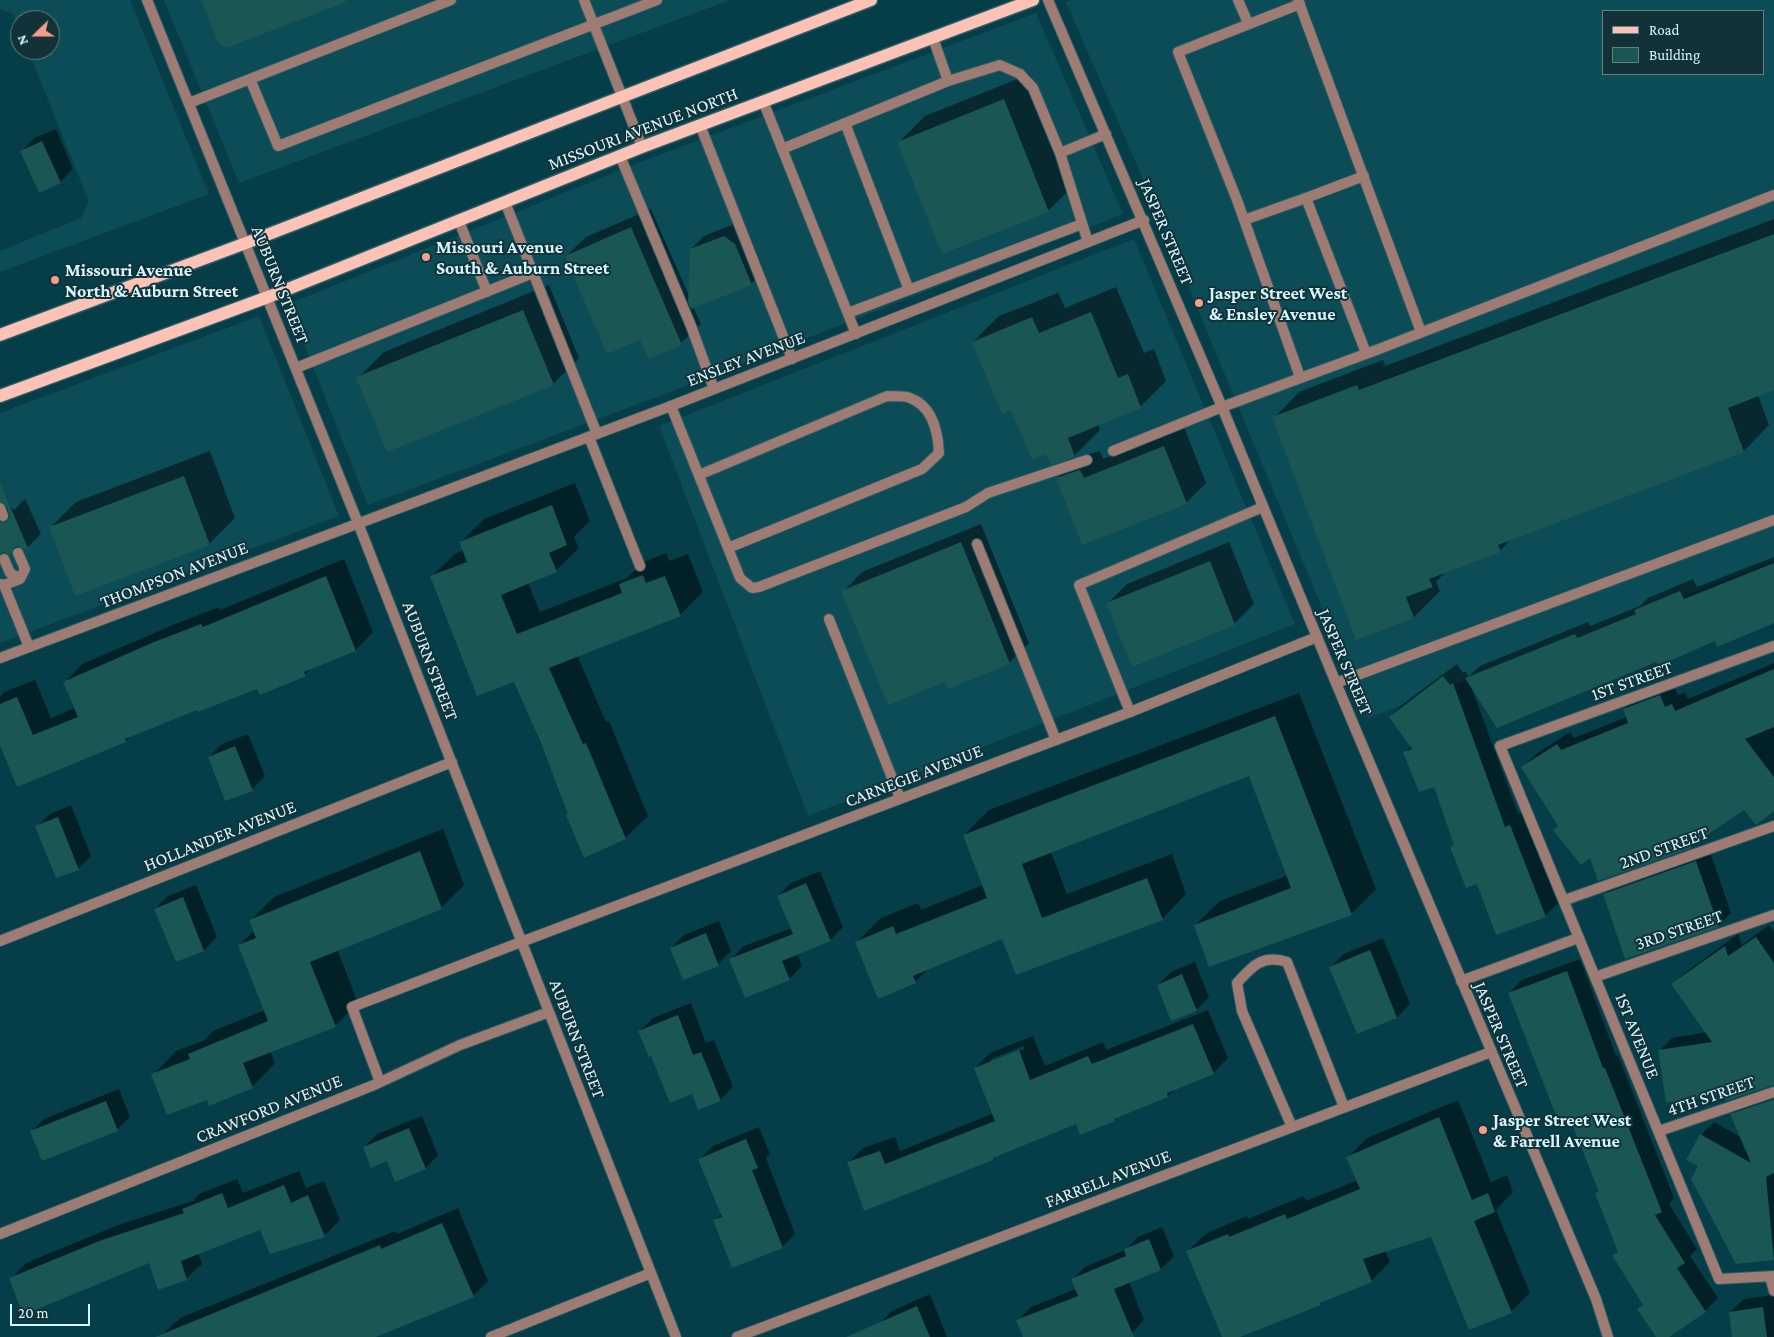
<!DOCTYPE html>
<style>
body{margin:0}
#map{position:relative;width:1774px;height:1337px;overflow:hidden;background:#053e48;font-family:"Crimson Pro",serif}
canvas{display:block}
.legend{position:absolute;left:1602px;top:10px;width:162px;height:65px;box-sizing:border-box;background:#133238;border:1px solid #608188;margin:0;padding:6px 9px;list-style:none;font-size:15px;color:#d4f7ff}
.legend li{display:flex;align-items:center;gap:10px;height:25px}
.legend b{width:25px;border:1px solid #608188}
.north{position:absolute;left:10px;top:10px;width:50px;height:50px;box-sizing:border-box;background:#133238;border:1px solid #608188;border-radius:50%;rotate:248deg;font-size:14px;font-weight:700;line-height:20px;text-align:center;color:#d4f7ff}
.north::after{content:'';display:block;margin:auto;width:18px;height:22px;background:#f49d8b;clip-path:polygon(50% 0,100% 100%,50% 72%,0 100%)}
.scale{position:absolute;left:10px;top:1304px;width:80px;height:22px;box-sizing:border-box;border:2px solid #d4f7ff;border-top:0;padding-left:6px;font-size:15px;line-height:18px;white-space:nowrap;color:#d4f7ff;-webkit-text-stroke:4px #133238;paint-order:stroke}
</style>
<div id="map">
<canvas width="1774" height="1337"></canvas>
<ul class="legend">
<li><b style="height:6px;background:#fbc2b5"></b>Road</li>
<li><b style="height:14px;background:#1a5654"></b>Building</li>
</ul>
<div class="north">N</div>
<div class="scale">20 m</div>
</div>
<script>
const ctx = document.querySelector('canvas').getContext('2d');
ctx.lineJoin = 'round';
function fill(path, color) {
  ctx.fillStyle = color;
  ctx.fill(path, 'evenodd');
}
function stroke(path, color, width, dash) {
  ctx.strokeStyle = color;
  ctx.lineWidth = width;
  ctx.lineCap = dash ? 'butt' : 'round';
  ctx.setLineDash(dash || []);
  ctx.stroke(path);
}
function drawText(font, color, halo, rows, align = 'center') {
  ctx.font = font + ' "Crimson Pro",serif';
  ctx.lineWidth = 4;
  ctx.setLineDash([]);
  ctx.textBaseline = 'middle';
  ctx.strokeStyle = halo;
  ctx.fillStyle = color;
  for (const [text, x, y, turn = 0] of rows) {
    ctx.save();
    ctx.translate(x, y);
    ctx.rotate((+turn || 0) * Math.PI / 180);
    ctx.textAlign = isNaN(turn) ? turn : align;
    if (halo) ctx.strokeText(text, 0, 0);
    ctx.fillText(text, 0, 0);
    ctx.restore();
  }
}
fill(new Path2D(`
 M0,0h130l79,194 -209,78v-21l81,-33 8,-16 -61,-152h22v-30h-30v11l-7,-17 -13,-5z
 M164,0h566l-491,183z
 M1072,0h702v561l-406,157 -215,-516 -87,-200zM1603,11h160v63h-160z
 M1036,13l87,201 -458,180 -297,111 -80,-201 358,-144z
 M1134,239l161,385 -487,192 -149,-390z
 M259,316l80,200 -339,127v-230z`), '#0c4c57');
fill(new Path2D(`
 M1030,74l44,111 -26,26 -105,42 -44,-111 26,-26z
 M56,129l17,40 -13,13 -38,-31 12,-13z
 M651,209l39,89 1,-49 13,-13 33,-13 11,8 16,40 -13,13 -58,23 8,17 -20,19 -40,-5 -75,-82 20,-19z
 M1774,219v170l-16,6 11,30 -25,26 -231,86 -13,14 -53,19 -11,12 4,9 -26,26 -57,21 -83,-220 25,-26 84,-32 2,6z
 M549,285l30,73 -26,26 -195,-6 26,-26z
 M1116,287l28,66 10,-4 12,32 -25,25 -43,18 2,6 -26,26 -27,-4 -35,-43 -39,-67 26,-26 59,-23 7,15z
 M1184,427l22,56 -20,20 -129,-25 20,-20 23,-7 3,8z
 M210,451l25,67 -26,26 -159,-16 26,-26z
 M575,483l15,38 -16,16 5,11 -23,23 -28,12 12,29 87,-34 16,-16 23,-9 3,8 19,-7 15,38 -23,23 -103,40 29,67 3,-1 39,95 -23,22 -56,-25 -54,-133 -83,-104 23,-22 9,-4 -3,-8 23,-23z
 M25,499l16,35 -13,13 -8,-2 -10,10 -4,-4 -6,7v-47l10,-4 4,3z
 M981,524l48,119 -20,20 -63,18 -103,-89 19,-20z
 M1229,542l25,62 -20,20 -102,41 -25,-61 20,-20z
 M1774,557v65l-118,39 -184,28 46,125 5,-1 35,90 -13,13 -67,-34 -44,-97 -29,-33 6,-6 -21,-29 13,-13 54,-40 6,9 3,-2 2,6 12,-11 108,-44 2,4 50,-20 8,-8 45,-19 4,8z
 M344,559l29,73 -17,18 -44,17 -7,8 -47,12 -60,21 -65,26 -7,7 -126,1v-45l4,-5 31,-12 16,38 24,-10 -10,-26 17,-18 91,-39 46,-18 1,3z
 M1774,663v146l-29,-1 -54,39 -100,9 -32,-31 -36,-58 13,-13 34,-22 4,6 53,-21 -3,-8 13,-13 36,-13 5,12 7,-3 3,7z
 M1299,693l77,196 -25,25 -156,11 25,-24 68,-26 -38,-101 -199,78 16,42 105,-40 14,40 -24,25 -159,19 -73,29 -15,15 -58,-40 24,-24 37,-15 3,7 62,-25 -19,-50 25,-25z
 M248,734l17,42 -13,13 -43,-32 13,-13z
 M71,805l20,51 -13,13 -41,-42 13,-13z
 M443,829l21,56 -23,23 -104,41 21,54 -23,23 -65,25 5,12 -23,24 -44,11 -55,-23 23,-24 29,-11 8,-9 52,-21 -26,-65 16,-15 -4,-10 23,-23z
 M1709,849l22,64 -13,13 -114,-32 13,-13z
 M820,871l23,56 -13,13 -33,14 5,12 -13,13 -58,-20 13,-13 48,-18 -14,-32 13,-13z
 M196,885l21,52 -13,13 -28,10 -21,-51 13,-13z
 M719,921l12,30 -13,13 -47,-16 13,-13z
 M1769,925l5,7v147l-49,13 -66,-41 13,-13 35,-6 -34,-48 13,-12 52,-38 4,11z
 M1383,938l27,66 -13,13 -39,16 -27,-66 13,-13z
 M1580,959l36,97 2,-1 56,143 -5,6 28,45 -7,7 28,42 -13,13 -39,26h-9l-19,-28 6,-5 -30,-49 4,-4 -21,-57 3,-4 -27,-67 -64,-130 13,-13z
 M1195,962l14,35 -13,13 -38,-25 13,-13z
 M691,1003l15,40 8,-3 19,47 -13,13 -27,-8 -53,-61 13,-13z
 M1208,1010l20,48 -15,15 -37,15 -8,8 -49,19 -5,5 -37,3 -80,32 -4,4 -128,51 -17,-47 15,-15 32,-11 5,14 94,-38 -19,-45 15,-15 43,-17 12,30 58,-24 3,8zM1024,1046l1,3 -34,13v-3z
 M119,1089l11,28 -13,13 -86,2 13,-13z
 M1774,1091v167l-37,4 -37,-96 1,-31 13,-13 28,16 -10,-24 13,-13z
 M1458,1100l33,82 16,-7 6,17 -17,18 34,83 -19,19 -79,-76 -47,14 5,12 -19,19 -46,18 -5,5 -83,33h-14l-35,-86 19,-18 40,-17 1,3 56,-23 2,5 52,-21 -10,-23 19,-19z
 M422,1116l16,39 -12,13 -62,-21 13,-13z
 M759,1127l11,27 -4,4 29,76 -13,13 -67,-26 7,-8 -22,-54 13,-13z
 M299,1171l7,17 18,-7 16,39 -16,16 -63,-8 -63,25 4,11 -16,15 -36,-17 -139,17 15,-16 92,-38 75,-24 6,-7 38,-15 6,14z
 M458,1208l30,73 -15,15 -104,41h-203l-2,-4 16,-15 215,-87 2,3z
 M1162,1227l12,29 -13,13 -32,13 15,38 -12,13 -11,4h-96l-7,-17 13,-13 45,-18 -4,-9 13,-13 40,-17 13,-13z
 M930,1294l17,43h-62l-6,-13 13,-13z
 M1774,1295v42h-40l-4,-25 14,-13z`), '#0007');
fill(new Path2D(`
 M201,0h144l1,2 -120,46 -8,-6z
 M1004,99l45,113 -107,42 -45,-112z
 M42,141l19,42 -22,10 -19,-42z
 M631,227l51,118 -33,14 -9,-19 -33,14 -42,-98z
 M1774,234v156l-46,18 16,44 -246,93 3,7 -72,27 4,8 -27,10 8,21 -58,22 -84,-223 85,-32 2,5z
 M724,236l11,8 17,41 -61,24 -3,-7 2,-53z
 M523,310l31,75 -167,67 -31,-75z
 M1091,312l27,66 10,-4 13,34 -73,30 7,19 -24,8 -5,-11 -14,6 -21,-50 -9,4 -30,-72 60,-25 7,16z
 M1164,446l23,58 -105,41 -26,-67 24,-8 4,8z
 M184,476l26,69 -135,51 -26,-69z
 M0,483l28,65 -4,2 -5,-4 -4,1 -5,9 -5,-4 -5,2v-32h6l4,-5 -4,-12 -6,-4z
 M552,505l15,40 -18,8 8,19 -56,23 16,39 105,-41 -3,-9 24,-9 3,8 19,-7 16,40 -132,52 34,76 3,-1 40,96 -42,19 -18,-43 2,-1 -28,-73 -26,-59 -37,14 -47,-120 37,-14 -8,-20z
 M961,542l49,122 -62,25 -3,-7 -57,23 -47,-114z
 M1210,561l25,64 -103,42 -26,-64z
 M1774,563v60l-57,24 -2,-6 -57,25 -2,-4 -159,66 -32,-50 110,-44 2,4 59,-24 -2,-4 46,-19 4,8z
 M326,576l30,75 -52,21 2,4 -46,19 -3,-6 -59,23 -1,-2 -72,29 1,3 -109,45 -17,-42v-41l17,-7 16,38 45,-18 -15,-35 91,-40 47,-18 2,3z
 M1774,669v58l-29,12 29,38v34l-18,14 -12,-15 -53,36 1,2 -94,33 -8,-23 -9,7 -28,-35 5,-4 -37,-59 36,-23 4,6 67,-27 -5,-14 37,-14 5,12 7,-3 3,7z
 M1443,676l7,9 3,-2 52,144 5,-2 36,92 -50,18 -19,-51 -11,4 -16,-41 4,-2 -20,-58 -15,5 -16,-40 9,-3 -23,-32z
 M1275,716l77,199 -143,52 -15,-42 97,-37 -42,-112 -227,88 20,54 105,-40 16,42 -147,55 -14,-36 -89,37 3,7 -38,16 -23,-57 38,-16 3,8 91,-36 -24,-63z
 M235,746l18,45 -28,10 -17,-44z
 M58,817l21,53 -23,8 -21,-52z
 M420,851l22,58 -132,53 26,65 -93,36 10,25 -44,18 -2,-6 -40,15 -16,-41 39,-15 -2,-5 80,-33 -30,-76 18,-7 -7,-18z
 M1696,861l23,66 -94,32 -22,-65z
 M806,883l25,58 -49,20 8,19 -45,18 -16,-39 64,-25 -16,-38z
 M183,897l21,54 -28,11 -22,-53z
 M706,933l13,33 -36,14 -13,-32z
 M1756,937l18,26v122l-49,16 -1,-7 -58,9 -8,-53 54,-8 -41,-58 54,-38 3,10z
 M1370,950l27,68 -40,16 -28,-67z
 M1567,971l36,97h2l57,144 -7,3 30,48 -8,5 29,44 -37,25h-13l-19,-28 6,-4 -31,-50 6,-3 -23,-59 4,-1 -27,-68 -11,4 -53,-135z
 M1182,974l15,37 -26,10 -14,-36z
 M678,1015l15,40 8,-3 20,49 -23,9 -6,-16 -22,9 -19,-47 -2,1 -11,-26z
 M1193,1024l21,50 -47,19 1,4 -54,22 1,2 -35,14 -4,-11 -83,34v2l-129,51 -17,-49 33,-11 5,13 110,-43 -21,-53 45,-18 11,30 58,-24 4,8z
 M1774,1099v74l-8,4 8,83 -38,4 -45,-85 7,-13 -12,-6 14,-26 51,29 -21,-49z
 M106,1101l12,30 -76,30 -12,-30z
 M1439,1117l33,83 16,-7 7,19 -21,9 38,92 -43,17 -38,-93 -68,22 9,23 -52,21 1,2 -81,32h-18l-36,-86 42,-17 1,3 56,-23 2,5 73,-30 -14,-32z
 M409,1128l17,41 -31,13 -8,-21 -16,7 -8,-21z
 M746,1139l12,29 -6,2 31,78 -51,20 -19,-48 9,-3 -24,-58z
 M284,1185l7,18 17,-8 17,42 -55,17 -10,-24 -79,31 6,19 -29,10 -9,-27 -126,52 -14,-37 93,-38 82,-27 -2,-4 40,-16 6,15z
 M442,1223l32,74 -98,40h-221l225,-92 1,4z
 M1149,1239l12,31 -47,19 20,48h-111l-7,-17 62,-24 -7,-17 55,-23 -2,-7z
 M917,1306l13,31h-84z
 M1763,1307l4,30h-35l-3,-25z`), '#1a5654');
const service = new Path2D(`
 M584,0l58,147
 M1238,0l10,23
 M1298,0l123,332
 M1300,4l-122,48 59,148 63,177
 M933,38l15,43
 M250,79l28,67 379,-146
 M763,101l93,233
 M189,103l262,-103
 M845,123l64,167
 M700,125l92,234
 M782,149l166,-68 52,-16 20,9 13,14 27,65 46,-19
 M1060,153l28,89
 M620,156l71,170 23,63
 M1364,176l-58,22 60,155
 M505,202l92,232
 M1244,220l62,-22
 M459,221l28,71
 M848,313l234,-89
 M296,368l237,-95
 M671,406l69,172 12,10 7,-1 207,-80 22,-14 99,-33
 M589,437l51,129
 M1113,451l109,-44 157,-58 395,-154
 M699,475l188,-79c7,1 17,-1 23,2 22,8 28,34 29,55l-17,16 -194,79
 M0,508l3,8
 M977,544l79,196
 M4,559l6,14 10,6
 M0,584l4,1 25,62
 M4,585l16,-6 5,-10 -7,-16
 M829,619l71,179
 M1336,683l438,-163
 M1130,712l-51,-127 184,-78
 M380,1082l-28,-75 169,-65
 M1292,1127l-50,-116 -5,-28c15,-17 26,-29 50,-21l57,145`);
const minor = new Path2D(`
 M147,0l211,523 318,814
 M1774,646l-274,100 219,533 55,-3
 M0,658l671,-252 473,-186
 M1565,900l209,-74
 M0,941l452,-179
 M521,942l609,-230 187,-75
 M1595,977l179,-62
 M1461,981l117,-43
 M1659,1131l115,-39
 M0,1234l374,-149 86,-40 89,-33
 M1770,1277l4,14
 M491,1337l160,-64
 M737,1337l754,-285`);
const tertiary = new Path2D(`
 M1048,0l174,407 114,276 260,616 12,38`);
const primary = new Path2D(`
 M0,335l246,-92 625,-243
 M0,396l268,-99 374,-150 391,-147`);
stroke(service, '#265c65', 12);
stroke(minor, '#265c65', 12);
stroke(tertiary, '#265c65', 12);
stroke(primary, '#265c65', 15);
stroke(service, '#9e7b73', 10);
stroke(minor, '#9e7b73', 10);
stroke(tertiary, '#9e7b73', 10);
stroke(primary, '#fbc2b5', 12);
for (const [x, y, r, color] of [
 [426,257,5,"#f49d8b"],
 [55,280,5,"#f49d8b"],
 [1199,303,5,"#f49d8b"],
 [1483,1130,5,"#f49d8b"]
]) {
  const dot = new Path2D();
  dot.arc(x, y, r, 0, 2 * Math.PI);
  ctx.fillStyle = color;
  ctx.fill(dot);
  stroke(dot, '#133238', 2);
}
drawText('18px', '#d4f7ff', '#133238', [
 ["MISSOURI AVENUE NORTH",643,129,-21],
 ["JASPER STREET",1166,232,67],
 ["AUBURN STREET",280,285,68],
 ["ENSLEY AVENUE",746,359,-21],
 ["THOMPSON AVENUE",174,575,-21],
 ["AUBURN STREET",430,661,69],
 ["JASPER STREET",1345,662,67],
 ["1ST STREET",1632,681,-20],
 ["CARNEGIE AVENUE",914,776,-21],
 ["HOLLANDER AVENUE",220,836,-22],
 ["2ND STREET",1664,848,-20],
 ["3RD STREET",1679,930,-19],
 ["JASPER STREET",1501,1035,67],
 ["1ST AVENUE",1637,1036,68],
 ["AUBURN STREET",577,1039,69],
 ["4TH STREET",1711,1096,-19],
 ["CRAWFORD AVENUE",269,1109,-22],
 ["FARRELL AVENUE",1108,1179,-21]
]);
drawText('bold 18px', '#d4f7ff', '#133238', [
 ["Missouri Avenue",436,247],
 ["South & Auburn Street",436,268],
 ["Missouri Avenue",65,270],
 ["North & Auburn Street",65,291],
 ["Jasper Street West",1209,293],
 ["& Ensley Avenue",1209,314],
 ["Jasper Street West",1493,1120],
 ["& Farrell Avenue",1493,1141]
], 'left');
</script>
